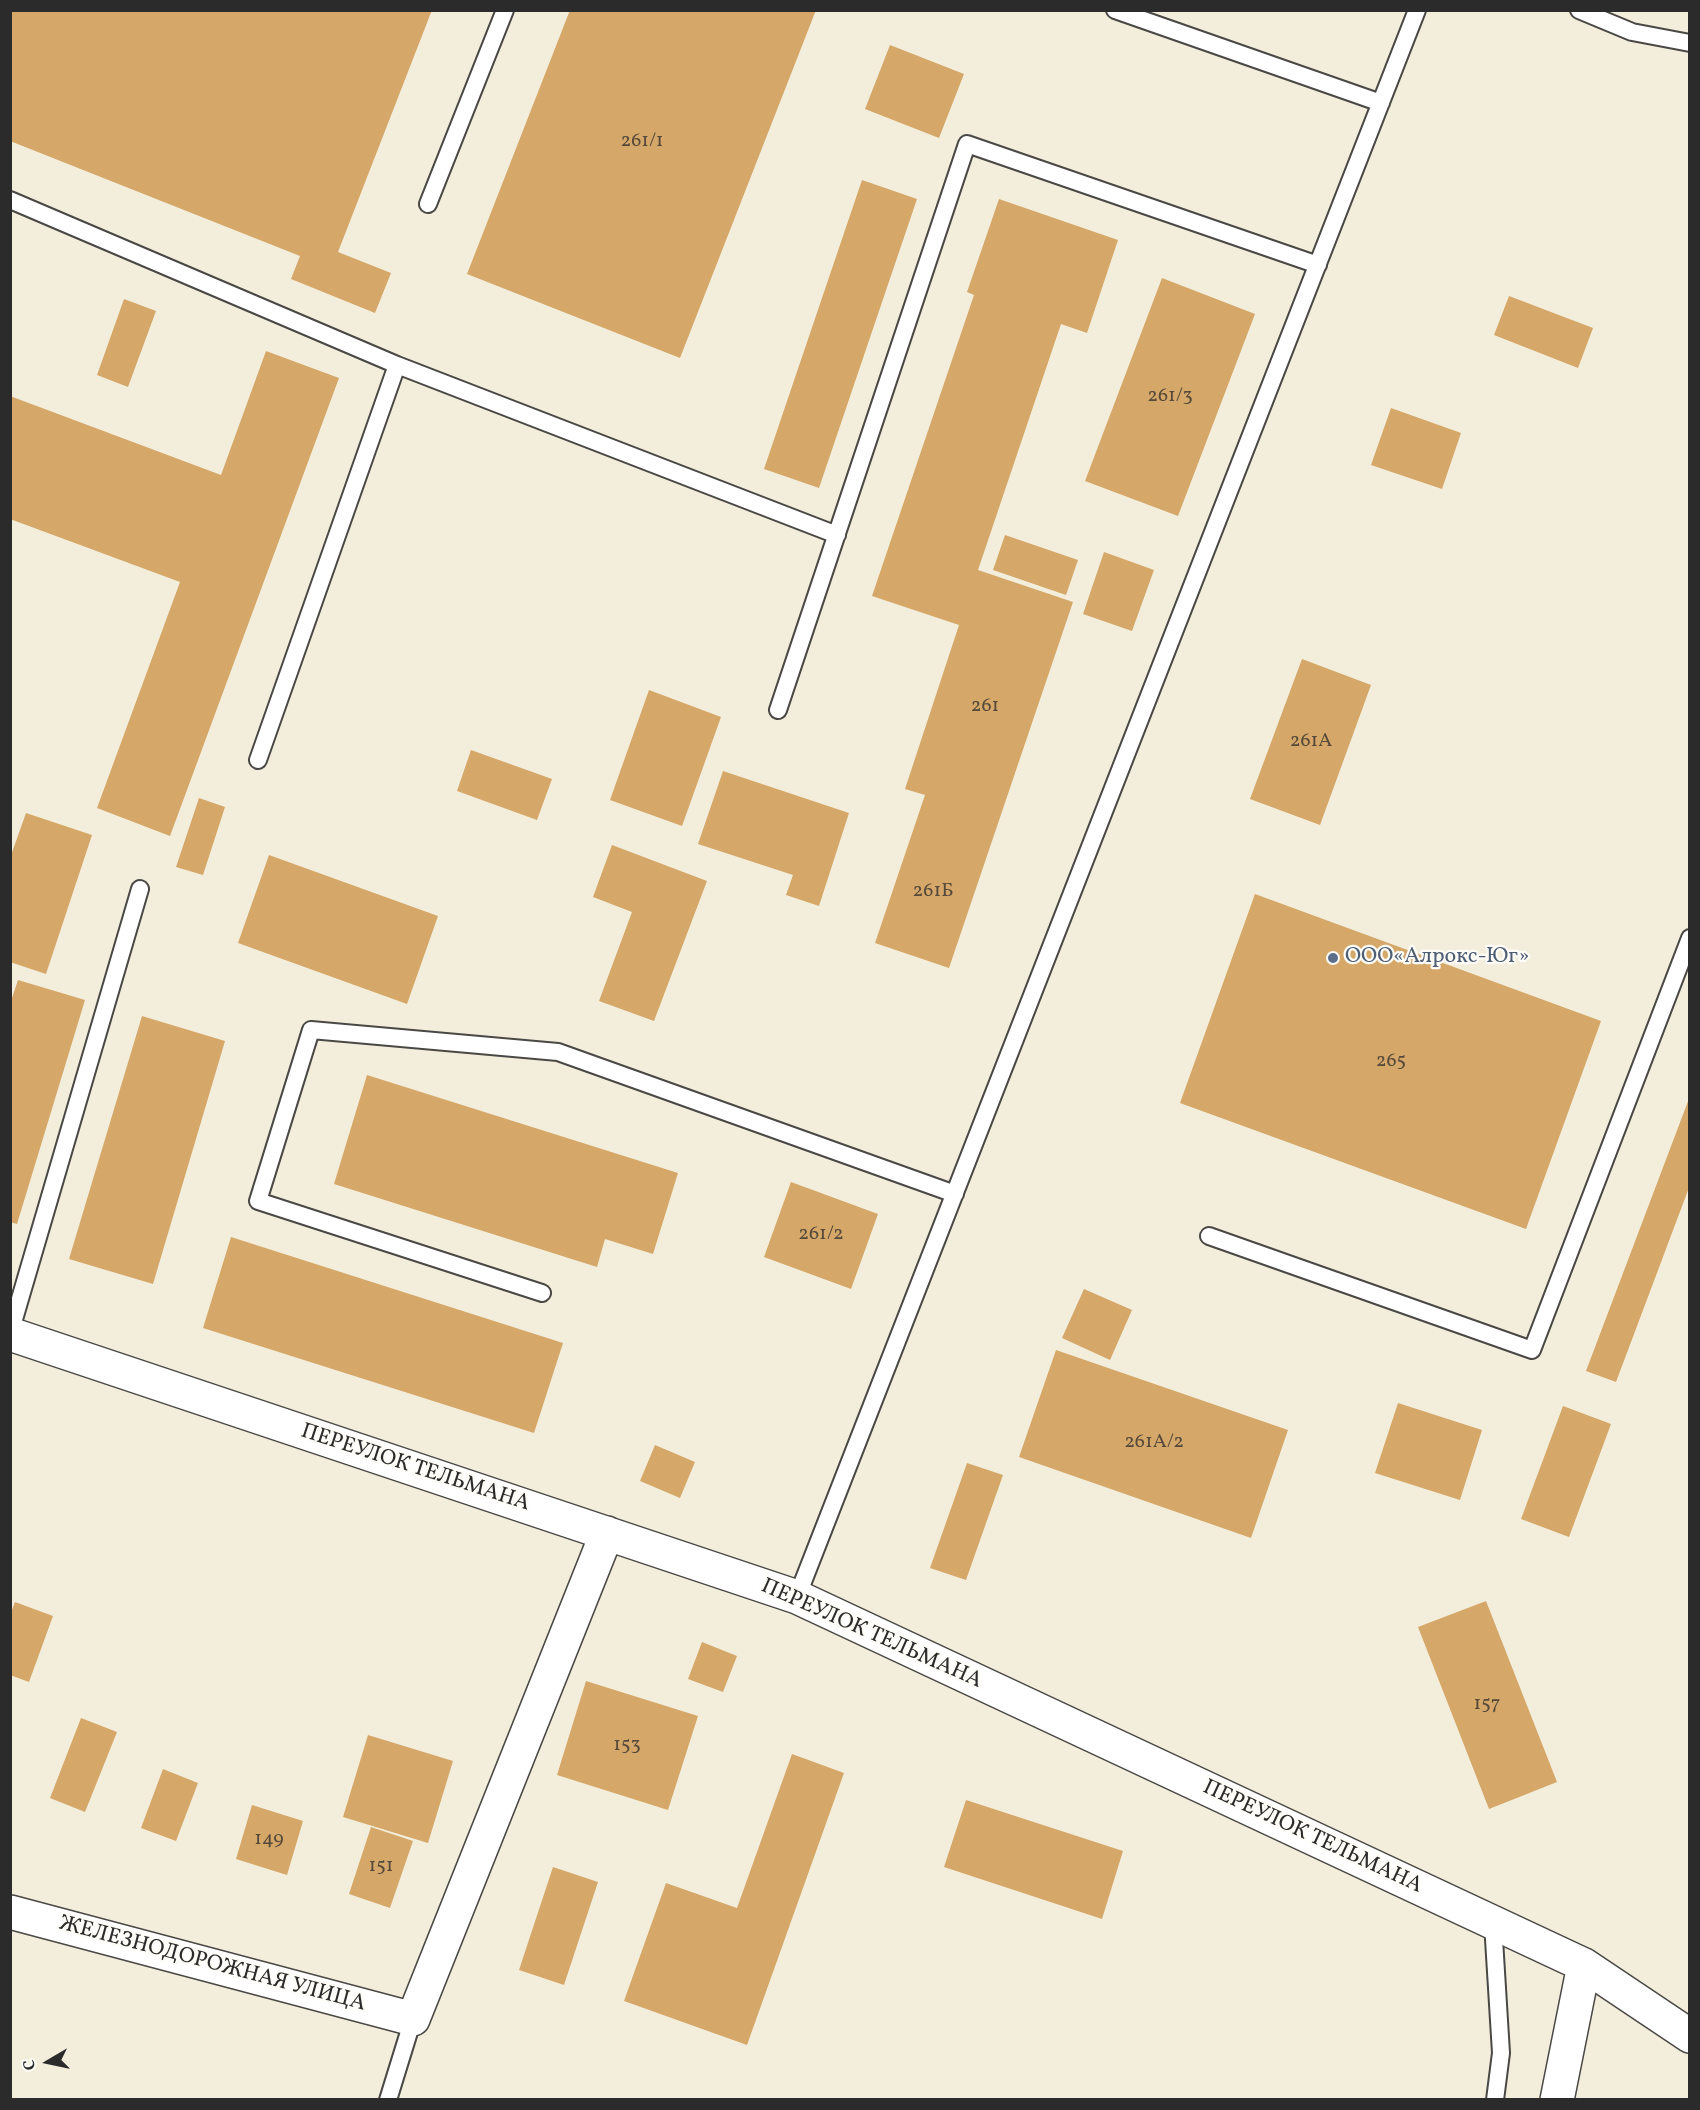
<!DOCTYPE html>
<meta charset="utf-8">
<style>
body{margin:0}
#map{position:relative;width:1700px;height:2110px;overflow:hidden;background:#f3eedb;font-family:Vollkorn,serif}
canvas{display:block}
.frame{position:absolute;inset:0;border:12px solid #2b2b2b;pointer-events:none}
.north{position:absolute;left:18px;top:2032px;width:60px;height:60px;-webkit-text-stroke:4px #fdfcf7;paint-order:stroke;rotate:261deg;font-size:16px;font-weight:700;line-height:24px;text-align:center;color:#2b2b2b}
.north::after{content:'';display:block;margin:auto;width:21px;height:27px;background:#2b2b2b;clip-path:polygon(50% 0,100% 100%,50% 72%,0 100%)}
</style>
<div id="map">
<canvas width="1700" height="2110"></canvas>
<div class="frame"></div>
<div class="north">С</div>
</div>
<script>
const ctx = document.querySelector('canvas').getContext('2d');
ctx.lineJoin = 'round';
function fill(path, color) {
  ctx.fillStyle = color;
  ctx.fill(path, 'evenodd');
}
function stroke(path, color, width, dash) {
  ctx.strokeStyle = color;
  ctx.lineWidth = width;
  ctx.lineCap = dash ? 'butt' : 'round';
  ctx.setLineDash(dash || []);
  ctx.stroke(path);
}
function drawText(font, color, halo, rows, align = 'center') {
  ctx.font = font + ' Vollkorn,serif';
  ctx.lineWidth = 4.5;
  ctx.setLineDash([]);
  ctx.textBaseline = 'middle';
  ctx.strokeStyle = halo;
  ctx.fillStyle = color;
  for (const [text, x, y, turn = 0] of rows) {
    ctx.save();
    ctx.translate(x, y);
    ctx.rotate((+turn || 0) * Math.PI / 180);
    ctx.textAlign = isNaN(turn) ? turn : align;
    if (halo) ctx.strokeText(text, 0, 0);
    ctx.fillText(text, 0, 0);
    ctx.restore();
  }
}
fill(new Path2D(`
 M10,10h422l-94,242 53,21 -16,40 -84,-34 9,-23 -290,-115z
 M570,10h246l-136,348 -213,-84z
 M890,45l74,29 -25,64 -74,-29z
 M862,180l55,19 -98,289 -55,-19z
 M999,199l119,41 -31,93 -26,-9 -83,246 95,32 -124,366 -74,-25 50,-148 -20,-6 54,-164 -87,-29 102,-301 -7,-3z
 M1162,278l93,36 -77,202 -93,-35z
 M1509,296l84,32 -15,40 -84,-33z
 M124,299l32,12 -28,76 -31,-12z
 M266,351l73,27 -169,458 -73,-28 83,-226 -170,-63v-123l211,79z
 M1391,408l70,25 -19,56 -71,-24z
 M1005,535l73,25 -12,35 -73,-25z
 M1104,552l50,18 -22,61 -49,-17z
 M1302,659l69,26 -51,140 -70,-26z
 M649,690l72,27 -39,109 -72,-26z
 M471,750l81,29 -15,41 -80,-29z
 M723,771l126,42 -30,93 -33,-11 7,-20 -95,-31z
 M199,798l26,9 -22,68 -27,-8z
 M26,813l66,22 -46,139 -36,-12v-104z
 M612,845l95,36 -53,140 -55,-20 33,-89 -39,-15z
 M269,855l169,61 -31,88 -169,-61z
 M1255,894l346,127 -75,208 -346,-126z
 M18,980l67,20 -68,224 -7,-2v-218z
 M142,1016l83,25 -72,243 -84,-25z
 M367,1075l311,98 -25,81 -48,-15 -8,28 -263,-83z
 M1690,1096v89l-74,197 -30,-11z
 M791,1182l87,32 -27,75 -87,-32z
 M231,1237l332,106 -29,90 -331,-105z
 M1084,1289l48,21 -22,50 -48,-22z
 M1056,1350l232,80 -37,108 -232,-81z
 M1398,1403l84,27 -22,70 -85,-27z
 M1563,1406l48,18 -42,113 -48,-18z
 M655,1445l40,17 -15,36 -40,-17z
 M967,1463l36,12 -37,105 -36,-12z
 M1486,1601l71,181 -68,27 -71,-182z
 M15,1602l38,14 -24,66 -19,-7v-60z
 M702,1642l35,14 -14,36 -35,-13z
 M586,1681l112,35 -30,94 -111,-35z
 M81,1718l36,14 -32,80 -35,-14z
 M368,1735l85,26 -25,82 -85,-26z
 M792,1754l52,19 -97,272 -123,-44 42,-118 71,25z
 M163,1769l35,14 -22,58 -35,-13z
 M966,1800l157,51 -21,68 -158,-52z
 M252,1805l51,16 -16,54 -51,-16z
 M371,1827l42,14 -23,67 -41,-14z
 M553,1867l45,15 -34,103 -45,-15z`), '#d5a769');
const service = new Path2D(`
 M1115,10l266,93
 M1579,10l53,22 58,11
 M10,200l387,165 440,170
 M428,204l77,-194
 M778,710l189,-566 351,121
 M258,760l139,-395
 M1209,1236l323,114 158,-412
 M542,1293l-284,-92 53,-171 247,22 397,142
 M10,1333l130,-444
 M797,1597l620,-1587
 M1493,1923l8,130 -6,47
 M388,2100l25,-81`);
const minor = new Path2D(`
 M10,1334l787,263 787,368 106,71
 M10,1912l403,107 194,-486
 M1557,2100l27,-135`);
stroke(service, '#494845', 20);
stroke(minor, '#494845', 36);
stroke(service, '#fff', 16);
stroke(minor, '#fff', 33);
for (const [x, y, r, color] of [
 [1333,958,6,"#5c6f8a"]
]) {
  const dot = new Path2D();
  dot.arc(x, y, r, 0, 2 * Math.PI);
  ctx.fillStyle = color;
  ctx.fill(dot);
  stroke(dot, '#fdfcf7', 2);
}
drawText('20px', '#564a3a', null, [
 ["261/1",642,142],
 ["261/3",1170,397],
 ["261",985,707],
 ["261А",1311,742],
 ["261Б",933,892],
 ["265",1391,1062],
 ["261/2",821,1235],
 ["261А/2",1154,1443],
 ["157",1487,1705],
 ["153",627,1746],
 ["149",269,1840],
 ["151",381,1867]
]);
drawText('22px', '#4e5e75', '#fdfcf7', [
 ["ООО«Алрокс-Юг»",1345,958]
], 'left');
drawText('22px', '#2b2b2b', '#fdfcf7', [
 ["ПЕРЕУЛОК ТЕЛЬМАНА",415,1469,18],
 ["ПЕРЕУЛОК ТЕЛЬМАНА",871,1635,24],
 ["ПЕРЕУЛОК ТЕЛЬМАНА",1312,1838,25],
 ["ЖЕЛЕЗНОДОРОЖНАЯ УЛИЦА",212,1965,15]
]);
</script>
